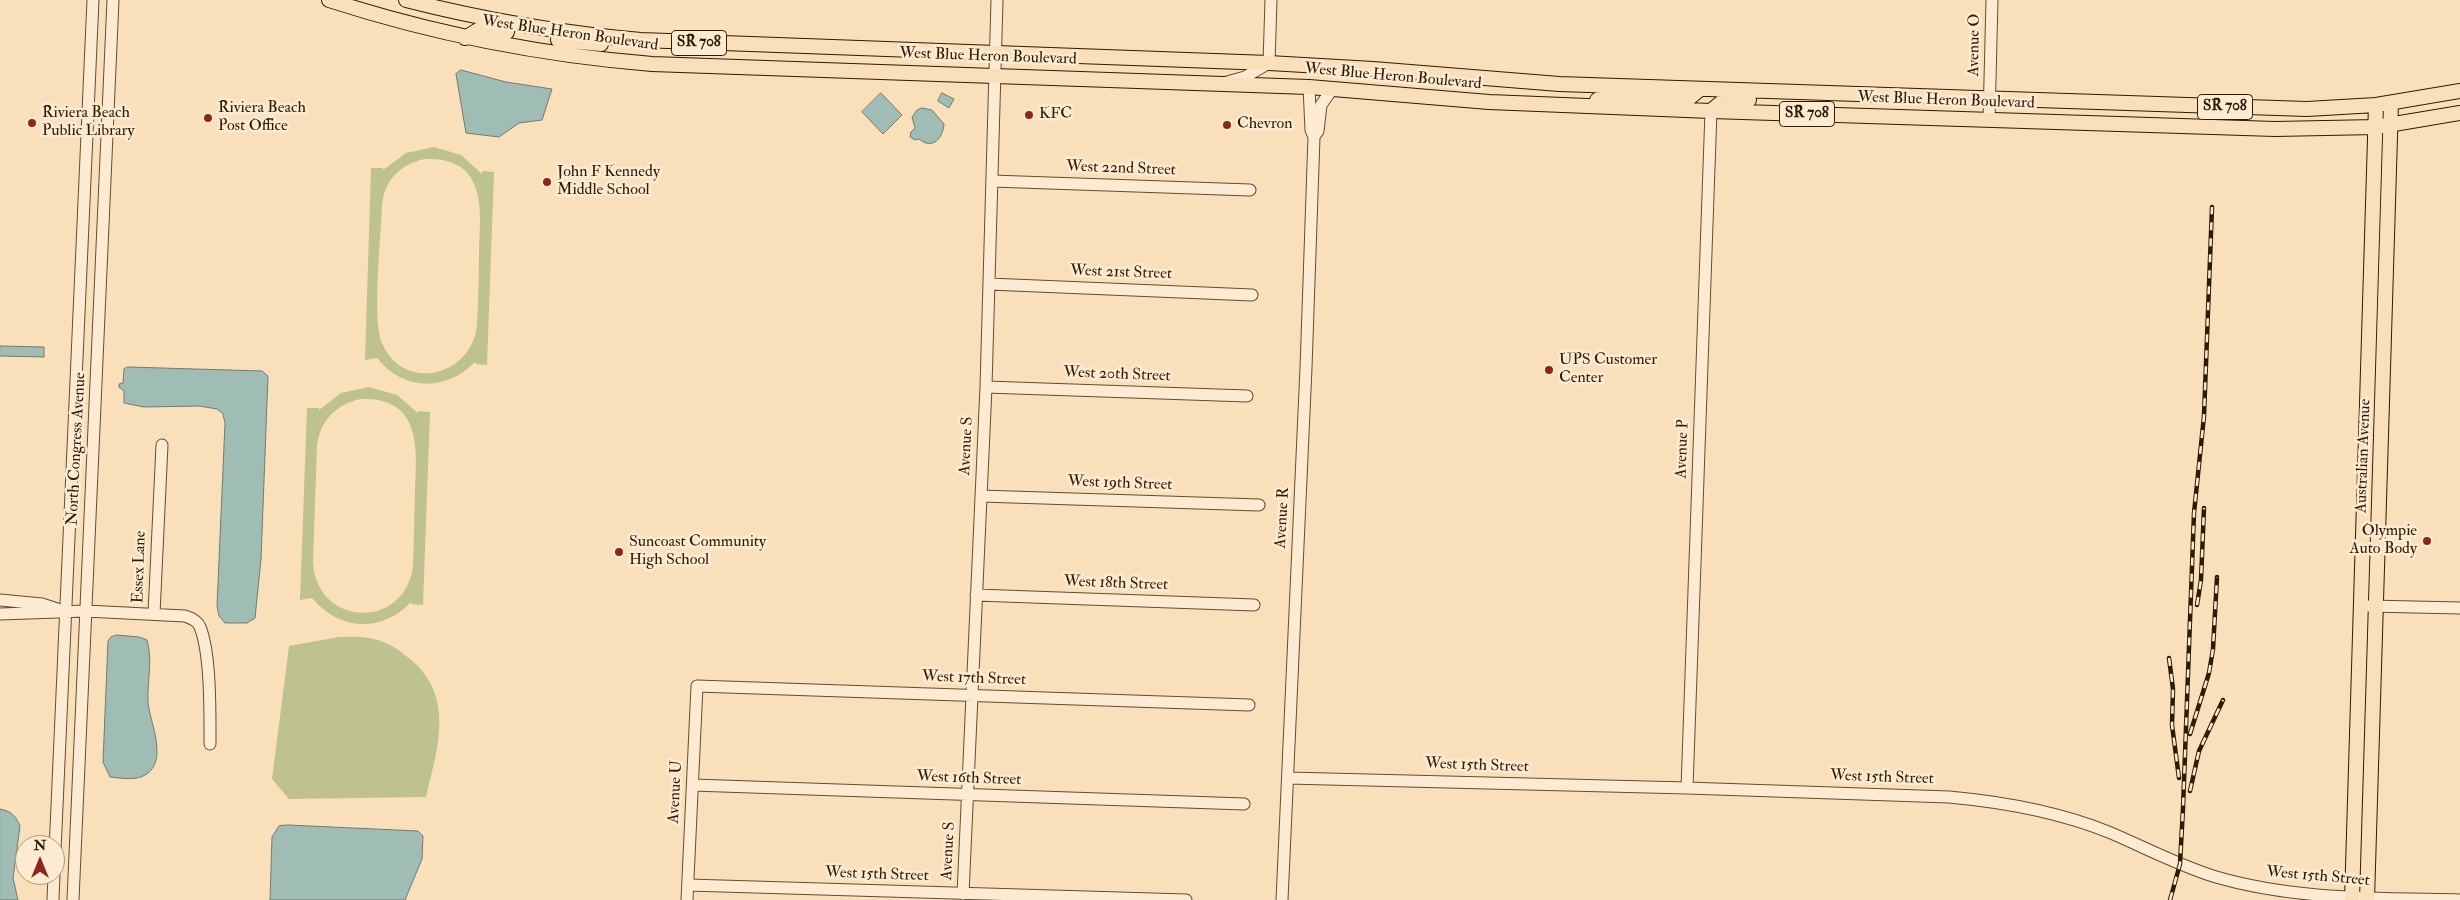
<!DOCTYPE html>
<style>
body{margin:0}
#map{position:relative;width:2460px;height:900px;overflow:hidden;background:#fae0ba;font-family:"IM FELL Double Pica",serif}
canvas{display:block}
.north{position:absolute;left:15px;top:835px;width:50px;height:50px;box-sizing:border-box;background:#fcebd2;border:1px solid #a99880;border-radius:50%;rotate:0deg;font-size:14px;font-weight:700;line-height:20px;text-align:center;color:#2d1c04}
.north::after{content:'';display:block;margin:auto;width:18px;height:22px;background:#8f2418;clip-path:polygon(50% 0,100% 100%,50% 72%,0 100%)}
</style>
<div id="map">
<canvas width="2460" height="900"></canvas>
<div class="north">N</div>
</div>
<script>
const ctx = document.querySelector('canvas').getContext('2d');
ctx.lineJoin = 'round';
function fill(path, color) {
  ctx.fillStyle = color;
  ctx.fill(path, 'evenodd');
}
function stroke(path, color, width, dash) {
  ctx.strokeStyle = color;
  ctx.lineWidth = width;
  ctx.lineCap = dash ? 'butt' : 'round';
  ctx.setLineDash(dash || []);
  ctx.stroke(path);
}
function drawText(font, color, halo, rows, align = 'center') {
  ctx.font = font + ' "IM FELL Double Pica",serif';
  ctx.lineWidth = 5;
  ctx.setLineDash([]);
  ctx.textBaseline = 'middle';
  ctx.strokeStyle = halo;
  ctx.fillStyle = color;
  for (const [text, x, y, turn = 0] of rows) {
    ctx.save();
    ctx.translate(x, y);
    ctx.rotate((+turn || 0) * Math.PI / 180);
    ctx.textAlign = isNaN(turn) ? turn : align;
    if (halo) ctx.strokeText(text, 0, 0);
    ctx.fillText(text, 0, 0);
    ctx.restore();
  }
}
fill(new Path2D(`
 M434,147l27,8 21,19v-3l12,1 -7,193 -11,-1 -1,-2c-29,30 -72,29 -98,-4l-12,2 6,-192h12v2l23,-17zM425,159c62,-2 56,50 54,93 0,25 -1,49 -2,74 -6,51 -74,67 -95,17 -10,-23 -1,-107 0,-137 2,-25 18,-42 43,-47z
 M369,387l28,8 21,18v-2l12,1 -7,193 -12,-1v-2c-29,31 -72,29 -99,-4l-12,2 7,-192h12v2l22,-17zM361,399c61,-2 56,50 54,93 -1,25 -1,49 -2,74 -8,65 -97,61 -100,-4l4,-116c3,-25 19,-42 44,-47z
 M339,637c11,0 24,-1 35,2 15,4 24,10 36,20 45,37 28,89 16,138l-137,2 -17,-20 17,-133z`), '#bec290');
const water = new Path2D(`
 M461,70l45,12 46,7 -10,31 -23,3 -20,14 -33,-4 -10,-59z
 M881,93l21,22 -19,19 -21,-22z
 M942,93l12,6 -5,9 -11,-7z
 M922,108l10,2 12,14c-1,15 -12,26 -25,15l-4,1 -5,-3 1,-5 4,-4 -3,-11 5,-7z
 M0,346l44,1v10l-44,-1z
 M128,367l134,4 6,5 -7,183 -6,59 -8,5h-22l-6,-7 -2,-10 8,-183 -2,-9 -6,-5 -18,-3 -55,1 -20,-4v-12l-5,-4v-3l4,-1 1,-14z
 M117,635l22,2 8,3c6,20 0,41 1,62 2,22 23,63 -7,75 -9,3 -22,1 -31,0l-7,-15 5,-121 3,-4z
 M0,809c11,2 16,7 20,17l-7,52 5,22h-18z
 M288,825l130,6 5,5 -1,23 -17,41h-135l2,-63 7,-11z`);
fill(water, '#9fbcb5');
stroke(water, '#717c6e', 1);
const minor = new Path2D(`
 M1227,82l18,-5 24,-14 2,-63
 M1989,120l3,-120
 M1315,135l3,-4 3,-26 12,-17
 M992,181l258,9
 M989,284l263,11
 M986,387l261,9
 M981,496l278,9
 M976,595l278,10
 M0,600l42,4 18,6
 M2369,606l91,2
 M0,614l86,-3 99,5c6,2 13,5 15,11 11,27 10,87 10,117
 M154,614l8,-169
 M1288,778l399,10 262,9c55,5 111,15 162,36 35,15 69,33 105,44 79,23 162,21 244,23
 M693,785l551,19
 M1687,788l24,-677
 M55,851l38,-851
 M688,885l498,15
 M963,894l23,-507 11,-387
 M53,900l1,-25
 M73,900l40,-900
 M687,900l10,-214 552,19
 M1282,900l24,-532 8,-231 -3,-7 -2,-43`);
const major = new Path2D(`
 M329,0c105,34 212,55 323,64l657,23 180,15 222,9 564,18 101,-2 84,-14
 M406,0c78,20 155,33 235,40l628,23 104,6 186,15 748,25 69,-4 84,-14
 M465,38l13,-8 29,2
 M558,40l43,4
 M1597,100l5,-3 86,2 11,-9
 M1711,111l12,-10 26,-1
 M2352,900l24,-795
 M2367,900l24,-797`);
stroke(minor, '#604d32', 13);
stroke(major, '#2d1c04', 16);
stroke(minor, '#fcebd2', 11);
stroke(major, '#fae0ba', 14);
const rail = new Path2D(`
 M2197,605l4,-25 3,-72
 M2169,658l4,31 -1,36 7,53
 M2190,734l19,-61 4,-24 4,-72
 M2190,791l9,-40 24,-51
 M2170,900l10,-36 3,-56 11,-295 10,-97 8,-209`);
stroke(rail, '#2d1c04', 4.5);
stroke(rail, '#fcebd2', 2.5, [8]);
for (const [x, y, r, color] of [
 [1029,115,5,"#8f2418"],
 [208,118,5,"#8f2418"],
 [32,123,5,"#8f2418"],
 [1227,125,5,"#8f2418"],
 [547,182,5,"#8f2418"],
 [1549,370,5,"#8f2418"],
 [2427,541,5,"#8f2418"],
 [619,552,5,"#8f2418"]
]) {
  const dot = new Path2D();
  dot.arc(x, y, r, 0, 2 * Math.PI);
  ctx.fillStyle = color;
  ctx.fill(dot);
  stroke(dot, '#fcebd2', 2);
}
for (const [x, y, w] of [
 [699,43,55],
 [2225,107,55],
 [1807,114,55]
]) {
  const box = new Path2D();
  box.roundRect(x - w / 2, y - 12.5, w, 25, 4);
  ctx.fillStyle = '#fcebd2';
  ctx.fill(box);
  stroke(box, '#2d1c04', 1);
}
drawText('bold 15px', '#2d1c04', null, [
 ["SR 708",699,43],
 ["SR 708",2225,107],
 ["SR 708",1807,114]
]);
drawText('16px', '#2d1c04', '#fcebd2', [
 ["West Blue Heron Boulevard",570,34,8],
 ["Avenue O",1975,45,-89],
 ["West Blue Heron Boulevard",988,57,2],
 ["West Blue Heron Boulevard",1393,77,5],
 ["West Blue Heron Boulevard",1946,101,2],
 ["West 22nd Street",1121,169,2],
 ["West 21st Street",1121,273,2],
 ["West 20th Street",1117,375,2],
 ["Avenue S",967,446,-87],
 ["North Congress Avenue",77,449,-87],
 ["Avenue P",1683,449,-88],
 ["Australian Avenue",2364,456,-88],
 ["West 19th Street",1120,484,2],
 ["Avenue R",1283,518,-87],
 ["Essex Lane",140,567,-88],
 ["West 18th Street",1116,584,2],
 ["West 17th Street",974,679,2],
 ["West 15th Street",1477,766,2],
 ["West 15th Street",1882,778,2],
 ["West 16th Street",969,779,2],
 ["Avenue U",676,792,-87],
 ["Avenue S",949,851,-87],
 ["West 15th Street",877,875,2],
 ["West 15th Street",2318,877,5]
]);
drawText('16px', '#2d1c04', '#fcebd2', [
 ["Riviera Beach",218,109],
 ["Post Office",218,127],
 ["Riviera Beach",42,114],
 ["Public Library",42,132],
 ["KFC",1039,115],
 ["Chevron",1237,125],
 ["John F Kennedy",557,173],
 ["Middle School",557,191],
 ["UPS Customer",1559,361],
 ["Center",1559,379],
 ["Olympie",2417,532,"right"],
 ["Auto Body",2417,550,"right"],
 ["Suncoast Community",629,543],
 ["High School",629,561]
], 'left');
</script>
